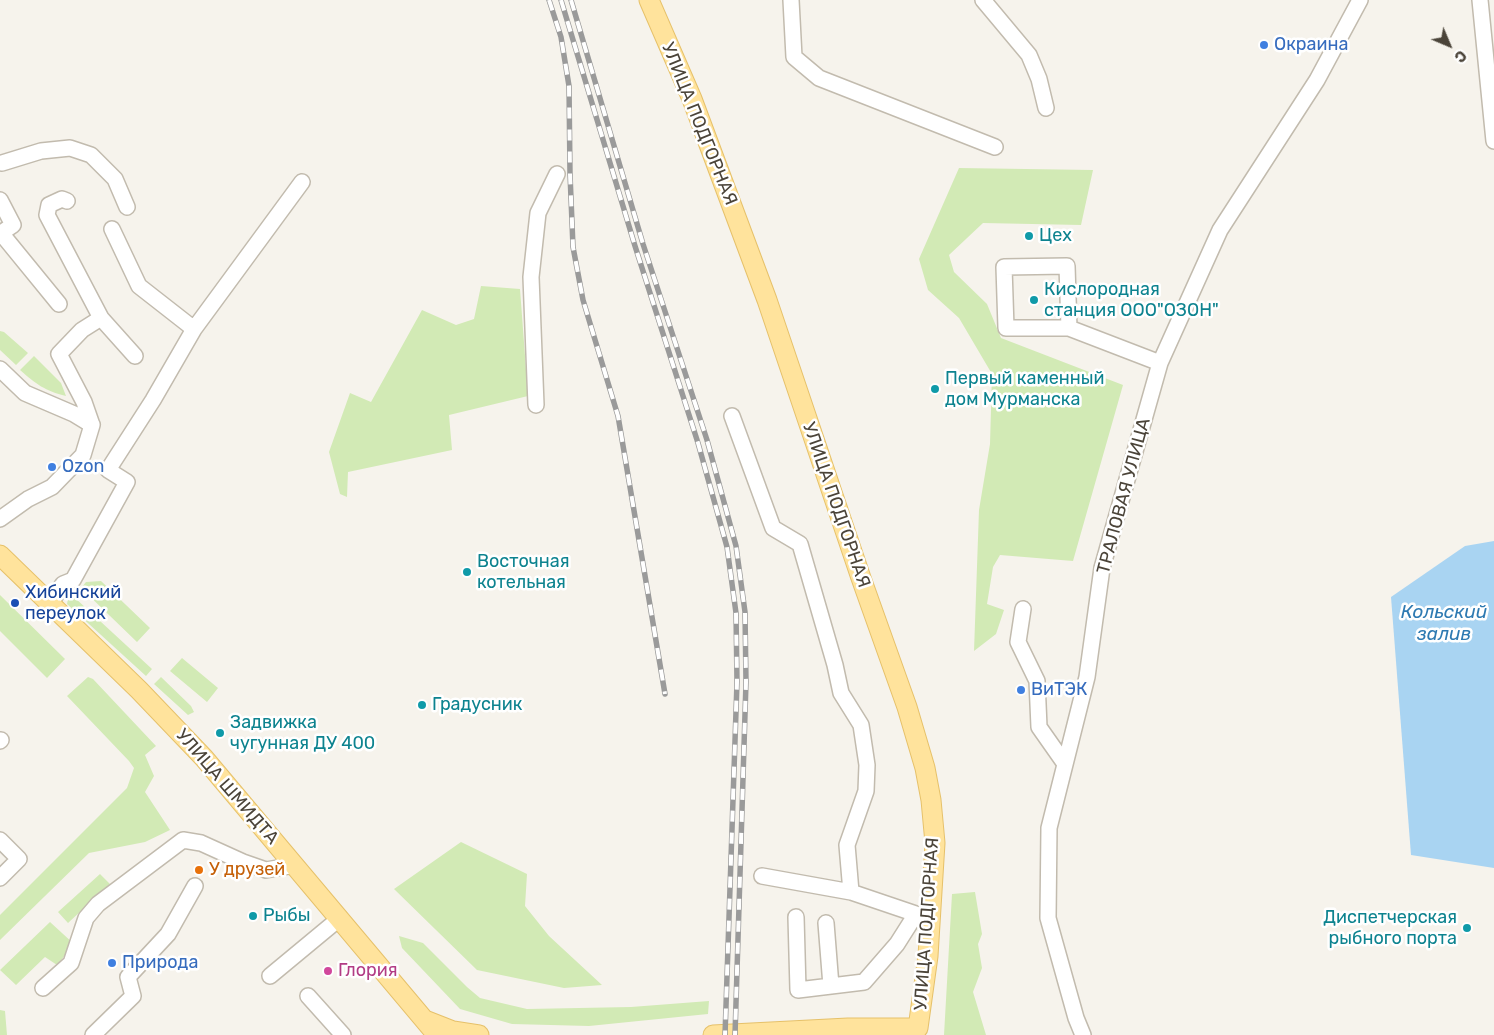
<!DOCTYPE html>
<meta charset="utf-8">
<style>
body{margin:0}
#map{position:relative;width:1494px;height:1035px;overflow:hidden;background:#f6f3ec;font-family:Rubik,sans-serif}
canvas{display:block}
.north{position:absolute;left:1424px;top:20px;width:50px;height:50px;-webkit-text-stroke:4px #fff;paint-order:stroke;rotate:135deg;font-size:14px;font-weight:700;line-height:20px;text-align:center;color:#4b4439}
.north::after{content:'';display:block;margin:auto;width:18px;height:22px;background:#4b4439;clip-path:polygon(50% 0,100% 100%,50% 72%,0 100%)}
</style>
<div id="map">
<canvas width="1494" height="1035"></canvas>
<div class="north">С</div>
</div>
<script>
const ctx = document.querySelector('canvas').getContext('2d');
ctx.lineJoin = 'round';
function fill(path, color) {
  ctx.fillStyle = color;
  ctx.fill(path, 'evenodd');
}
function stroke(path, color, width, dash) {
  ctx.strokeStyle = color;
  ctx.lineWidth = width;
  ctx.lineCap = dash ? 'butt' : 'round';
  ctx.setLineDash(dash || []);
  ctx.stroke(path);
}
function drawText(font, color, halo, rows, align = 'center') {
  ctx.font = font + ' Rubik,sans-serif';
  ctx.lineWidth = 5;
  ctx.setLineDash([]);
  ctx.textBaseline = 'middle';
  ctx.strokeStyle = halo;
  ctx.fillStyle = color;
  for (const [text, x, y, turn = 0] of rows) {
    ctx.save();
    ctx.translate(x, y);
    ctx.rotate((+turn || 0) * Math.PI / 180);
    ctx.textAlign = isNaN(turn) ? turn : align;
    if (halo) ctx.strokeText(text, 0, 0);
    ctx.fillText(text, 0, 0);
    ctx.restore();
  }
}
fill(new Path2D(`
 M959,168l134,2 -12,55 -98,-2 -34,32 5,17 33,32 14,34 122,47 -50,176 -73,-6 -7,12 -6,37 17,6 -8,24 -22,17 5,-141 11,-66 2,-70 -33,-56 -31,-28 -9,-31z
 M481,286l39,3 8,107 -79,19 3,35 -104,22 -1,25 -7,-3 -11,-42 21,-59 21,9 51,-92 34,15 18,-6z
 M0,331l4,1 24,21 -12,12 -16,-15z
 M34,356l27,27 5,13c-21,-5 -30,-12 -46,-26z
 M101,581l49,47 -13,14 -56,-54 5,-6z
 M0,595l65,64 -18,19 -47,-47z
 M74,597l78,72 -6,7 -79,-72 1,-5z
 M182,658l36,30 -11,14 -37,-31z
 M88,677l5,2 63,67 -11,9 9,21 -9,16 25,38 -25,12 -56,11 -89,87v-25l127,-127 7,-20 -5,-7 -62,-65z
 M161,677l30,29 3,6 -6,3 -34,-31z
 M461,842l66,32 -2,32 24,30 53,49 -38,3 -87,-18 -83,-81z
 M100,874l10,10 -42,39 -10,-11z
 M975,892l7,42 -4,10 4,24 -9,24 13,43h-42l8,-141z
 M50,922l24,22 -17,21 -12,-8 -29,28 -16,-15z
 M399,936l24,7 44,44 13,11 47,11 104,-2 78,-6 -1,13 -119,12 -77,-2 -52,-15 -58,-61z
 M0,1010l5,1 2,24h-7z`), '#d2eab5');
fill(new Path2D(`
 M1494,541v327l-83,-13 -20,-258 74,-51z`), '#a9d4f2');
const minor = new Path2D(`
 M791,0l3,57 25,21 176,69
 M983,0l46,55 10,24 7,29
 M1480,0l14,141
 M2,163l39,-12 29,-3 21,7 24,24 12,28
 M0,200l13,25 -12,8 58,71
 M67,201l-5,-2 -13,6 -2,10 54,103
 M112,229l27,57 55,43
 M1069,328h-63l-2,-61 63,-1 2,62 91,35
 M0,369l25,24 49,21 18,11 -9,30 -31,32 -24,12 -28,20
 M536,405l-5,-128 7,-64 19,-39
 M732,416l41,112 27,16 35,121 6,28 20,32 6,40 -1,26 -19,54 4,47 65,22 -19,30 -33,38 -33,4 -5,-63
 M92,425l-8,-23 -25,-48 23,-24 19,-12 34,38
 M50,604l13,-20 10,-4 54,-98 -19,-12 45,-70 41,-71 108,-147
 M1023,609l-5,33 19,39 2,46 26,37
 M0,741l1,-1
 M0,840l19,19 -19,19
 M762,876l89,16
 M796,917l2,73 33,-4
 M270,976l70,-58
 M43,988l28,-25 15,-45 12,-14 85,-64 18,3 42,19 23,8 29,-5
 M308,996l35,39
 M93,1035l40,-39 -5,-19 40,-43 27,-48
 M1083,1035l-7,-17 -28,-100 1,-90 38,-151 15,-109 58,-205 60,-133 97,-150 43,-80`);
const major = new Path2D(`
 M649,0l43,99 75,201 94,278 46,129 18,61 6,32 4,43 -7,113 -10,72h-70l-135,7
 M0,555l139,135 65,68 233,277
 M425,1020l28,11 26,4`);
stroke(minor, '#c2bbae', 18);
stroke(major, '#e6c16a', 21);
stroke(minor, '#fff', 15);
stroke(major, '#ffe39c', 19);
const rail = new Path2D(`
 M549,0l12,37 8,49 1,88 3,73 10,53 35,116 47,278
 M561,0l74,246 63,197 29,104 9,66 1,69 -12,353
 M571,0l72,244 64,196 29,106 9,66 1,70 -11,353`);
stroke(rail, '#9a9a9a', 5.5);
stroke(rail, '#fff', 4, [11]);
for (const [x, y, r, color] of [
 [1264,45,5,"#3f7fe0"],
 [1029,236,5,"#0f9aa8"],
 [1034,300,5,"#0f9aa8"],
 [935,389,5,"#0f9aa8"],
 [52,467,5,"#3f7fe0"],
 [467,572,5,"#0f9aa8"],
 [15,603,5,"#1a4fb4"],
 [1021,690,5,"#3f7fe0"],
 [422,705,5,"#0f9aa8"],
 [220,733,5,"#0f9aa8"],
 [199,870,5,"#e8710a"],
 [253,916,5,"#0f9aa8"],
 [1467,928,5,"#0f9aa8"],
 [112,963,5,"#3f7fe0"],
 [328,971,5,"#d1479c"]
]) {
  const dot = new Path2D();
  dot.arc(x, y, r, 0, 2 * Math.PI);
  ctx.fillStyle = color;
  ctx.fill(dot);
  stroke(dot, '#fff', 2);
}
drawText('18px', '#366cbe', '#fff', [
 ["Окраина",1274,45],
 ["Ozon",62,467],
 ["ВиТЭК",1031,690],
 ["Природа",122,963]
], 'left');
drawText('18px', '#4b4439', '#fff', [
 ["УЛИЦА ПОДГОРНАЯ",699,124,68],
 ["ТРАЛОВАЯ УЛИЦА",1124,496,-75],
 ["УЛИЦА ПОДГОРНАЯ",836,505,71],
 ["УЛИЦА ШМИДТА",227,787,49],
 ["УЛИЦА ПОДГОРНАЯ",927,924,-86]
]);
drawText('18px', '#0d838f', '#fff', [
 ["Цех",1039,236],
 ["Кислородная",1044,290],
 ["станция ООО\"ОЗОН\"",1044,311],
 ["Первый каменный",945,379],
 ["дом Мурманска",945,400],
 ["Восточная",477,562],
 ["котельная",477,583],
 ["Градусник",432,705],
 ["Задвижка",230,723],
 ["чугунная ДУ 400",230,744],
 ["Рыбы",263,916],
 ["Диспетчерская",1457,918,"right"],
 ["рыбного порта",1457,939,"right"]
], 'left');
drawText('18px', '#164399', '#fff', [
 ["Хибинский",25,593],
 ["переулок",25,614]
], 'left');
drawText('18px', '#c56008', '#fff', [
 ["У друзей",209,870]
], 'left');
drawText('18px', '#b23c85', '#fff', [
 ["Глория",338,971]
], 'left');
drawText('italic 19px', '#2e7ab2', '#fff', [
 ["Кольский",1444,613],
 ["залив",1444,635]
]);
</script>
